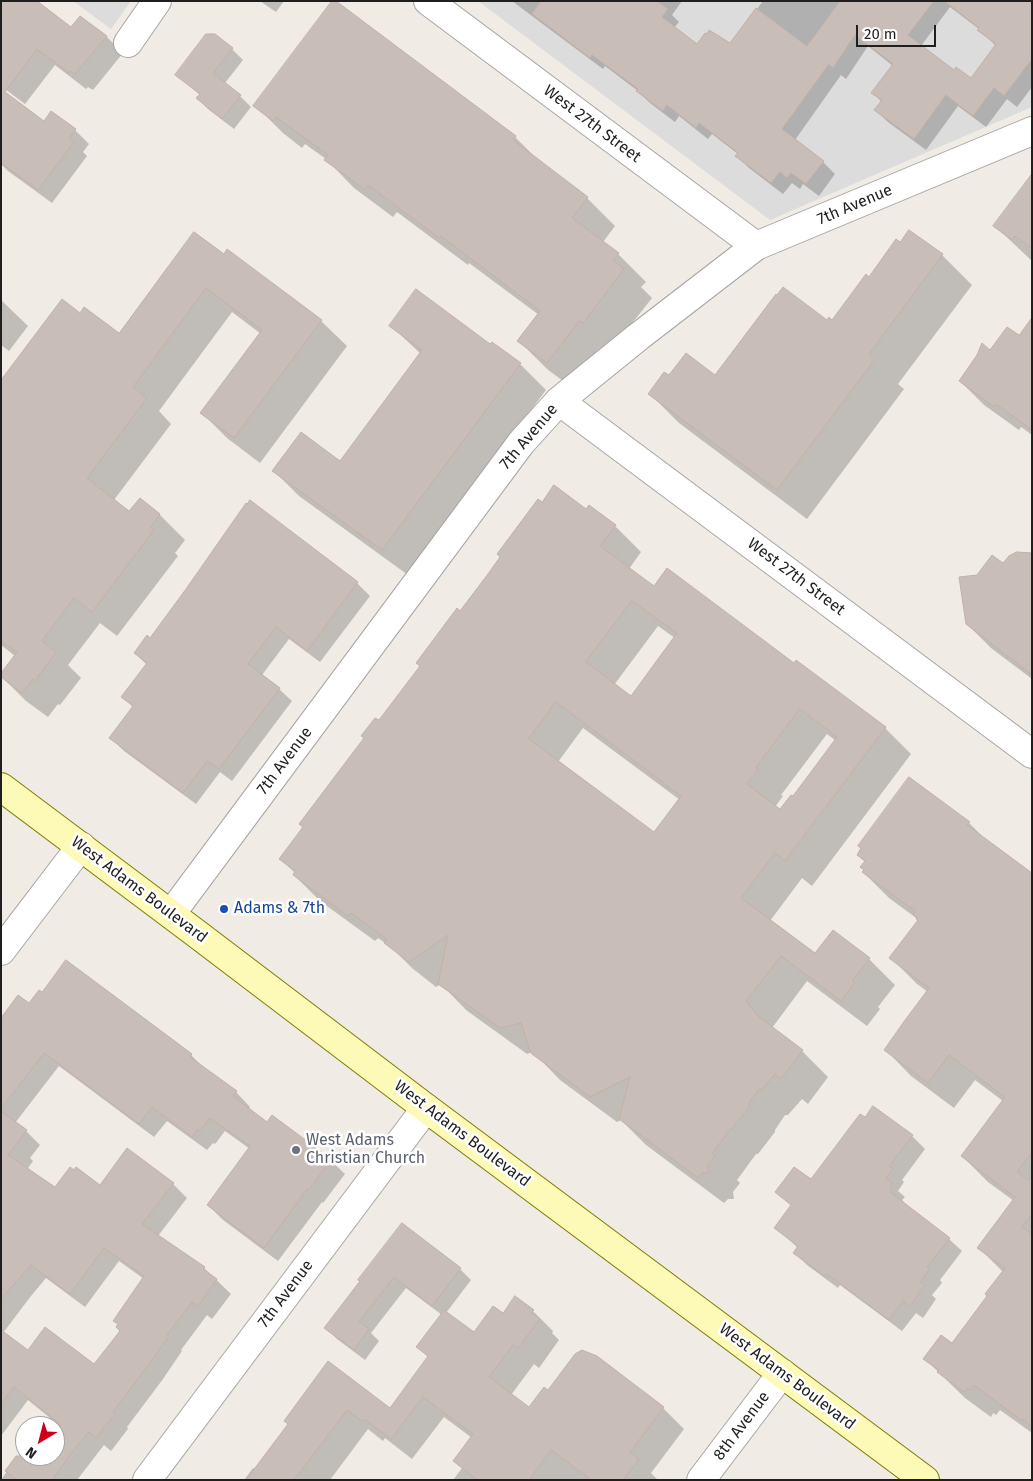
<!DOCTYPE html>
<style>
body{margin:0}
#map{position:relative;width:1033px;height:1481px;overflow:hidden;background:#f0ebe5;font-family:"Fira Sans",sans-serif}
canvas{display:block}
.frame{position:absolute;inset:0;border:2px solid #1f1f1f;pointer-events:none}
.north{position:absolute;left:15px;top:1416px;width:50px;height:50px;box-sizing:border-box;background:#fff;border:1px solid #a5a5a5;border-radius:50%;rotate:217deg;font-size:14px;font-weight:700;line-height:20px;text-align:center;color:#1f1f1f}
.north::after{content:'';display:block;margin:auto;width:18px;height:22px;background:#ce0018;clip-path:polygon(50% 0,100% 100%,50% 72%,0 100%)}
.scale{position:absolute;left:856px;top:25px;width:80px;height:22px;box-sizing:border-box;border:2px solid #1f1f1f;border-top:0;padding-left:6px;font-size:15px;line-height:18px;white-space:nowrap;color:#1f1f1f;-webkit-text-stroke:4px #fff;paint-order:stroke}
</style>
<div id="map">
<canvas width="1033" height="1481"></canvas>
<div class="frame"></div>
<div class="north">N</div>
<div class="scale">20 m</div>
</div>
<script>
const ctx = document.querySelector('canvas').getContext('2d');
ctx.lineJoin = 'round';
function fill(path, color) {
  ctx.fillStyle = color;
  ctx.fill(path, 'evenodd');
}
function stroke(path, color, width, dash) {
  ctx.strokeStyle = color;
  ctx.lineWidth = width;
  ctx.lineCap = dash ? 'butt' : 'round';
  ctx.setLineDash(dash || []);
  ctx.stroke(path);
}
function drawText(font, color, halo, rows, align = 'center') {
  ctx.font = font + ' "Fira Sans",sans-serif';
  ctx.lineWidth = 5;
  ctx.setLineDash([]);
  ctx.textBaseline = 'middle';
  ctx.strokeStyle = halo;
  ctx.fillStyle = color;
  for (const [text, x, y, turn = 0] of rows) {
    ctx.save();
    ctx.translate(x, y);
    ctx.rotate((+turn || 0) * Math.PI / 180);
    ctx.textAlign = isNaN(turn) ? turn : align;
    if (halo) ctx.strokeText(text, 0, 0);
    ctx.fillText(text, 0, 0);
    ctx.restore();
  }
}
fill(new Path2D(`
 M73,1h58l-20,28z
 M478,1h554v106l-262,113z`), '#dddcdc');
fill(new Path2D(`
 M1,1l71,28 34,7 17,17 -30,37 -5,-3 -2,2 -31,-24 -30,39 -24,-18z
 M260,1h24l-8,11z
 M334,1l181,136 27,27 45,34 28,28 -12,16 15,12 28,28 -5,5 11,11 -41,52 -36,40 -28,-21 -28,-28 20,-26 -70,-52 -1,2 -71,-53 -4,5 -39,-29 -28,-29 -21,-15 -3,4 -19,-15 -28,-28z
 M512,1h170l-10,14 7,7 -5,6 23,18 33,-1 33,-44h269v86l-15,20 -10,-8 -21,28 -28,-21 -32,44 -38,-28 -12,-12 6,-8 -9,-9 20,-27 -25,-20 -22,33 -5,-4 -46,65 28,22 12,12 -16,22 -16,-12 -3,5 -8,-6 -9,11 -34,-26 -12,-12 1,-2 -26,-20 -4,5 -29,-23 -4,6 -25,-19 -12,-12 -33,-25 -2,3zM950,7l29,22 17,17 -25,34 -17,-8 -33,-26z
 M232,49l11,11 -18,23 15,13 11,11 -17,22 -26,-20 -11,-11 3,-3 -23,-20z
 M44,123l31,7 14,14 -6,8 4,4 -35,47 -44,-32 -7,-7v-16z
 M1032,199v62l-37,-35z
 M910,231l32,24 30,30 -74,99 6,5 -97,130 -128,-96 -30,-30 20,-16 46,-1 117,-54z
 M228,251l93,70 26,25 -87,117 -33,-25 -25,-25 59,-79 -29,-22 -73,99 12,13 -57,76 16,13 10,-13 20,15 25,25 -10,13 3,3 -61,80 -17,-13 -32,42 13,13 -21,27 -2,-1 -10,13 -22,-16 -25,-25 14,-20 -14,-11v-132l79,-199 39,21 105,-79z
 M1,300l27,26 -19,25 -8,-6z
 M390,325l100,21 30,18 26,26 -138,185 -109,-79 -25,-25 66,-8 81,-109z
 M1019,337l13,3v95l-11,-8 -2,3 -35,-25 -24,-24 30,-30z
 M250,502l107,81 13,13 -50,66 -31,-23 -27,36 17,14 13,12 -60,80 -12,-9 -24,32 -72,-53 -13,-13 23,-30 -11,-11 24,-32 -12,-12 15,-13z
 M542,503l44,8 29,15 26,26 -12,17 26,18 139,78 91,63 26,26 -99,132 -10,-8 -32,43 45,33 54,5 26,26 -17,22 2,2 -13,17 -60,-45 -35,47 30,23 26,26 -20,27 -6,-5 -14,16h-3l-10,15v2l-17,22h-2l-19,26 3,3 -7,9 1,7h-6l-4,4 -78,-58 -25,-25 -4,2 -57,-42 -27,-28 -6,2 -61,-44 -25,-26 -5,3 -24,-19 -20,-20 -14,-10 -3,3 -55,-40 -26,-26 1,-2 -14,-14 98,-137zM658,626l17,12 -44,59 -17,-12zM583,728l97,72 -26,34 -96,-72zM827,734l9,7 -43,57 -13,13 -5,-4 8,-11 -2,-1z
 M1032,557v122l-41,-31 -24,-24 11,-47 25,-12z
 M910,778l59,45 20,20 43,32v558l-32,-23 -4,5 -3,-2 -2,4 -26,-19 -40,-39 27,-14 37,-49 14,-24 -24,-24 35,-47 -26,-19 -26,-26 41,-55 -28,-21 -21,28 -43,-32 -25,-26 42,-58 -11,-8 -26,-26 28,-38 -30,-22 -26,-26 2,-2v-8l-7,-7z
 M29,1005l162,50 14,14 31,23 14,15 -2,2 19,15 5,-7 58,43 15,14 -22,29 -1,-1 -44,59 -55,-41 -15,-15 42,-56 -25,-18 -10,13 -2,-1 -6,7 -40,-29 -13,16 -95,-71 -44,57 11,8 14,14 -10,13 3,3 -5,7 1,1v2l26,18 118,-5 14,14 -29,38 46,32 27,26 -19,25 -5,-4 -26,35 1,1 -19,28 -36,48 1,2 -17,22 -7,-6 -27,35h-76l15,-22 14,-2h25v-30h-3l3,-4 -27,-22 -27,36v-416zM119,1261l25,18 -23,52 -27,35 -66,-14 -25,-19 28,-37 15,-18 39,29z
 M912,1136l13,13 -23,31 2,2 -6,9 7,6 -3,3 2,2 -1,2 46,35 13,12 -22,29 2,3 -10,12 4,4 -13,19 -7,-5 -14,18 -62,-46 -2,3 -31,-23 -12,-12 3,-5 -22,-20 16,-22 -15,-14 34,-12z
 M460,1269l11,11 -25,33 28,21 29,-19 30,-4 20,20 -1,2 7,7 -20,28 -5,-4 -23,31 18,14 19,-17 48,-35 67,51 21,21 -33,44 7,7h-205l9,-12 -7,-7 17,-23 -28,-21 -32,42 -27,-21 -2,3 -15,-12 -38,51h-86l9,-12 2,1 34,-45 39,-61 62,46 38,-52 -10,-10 24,-32 -36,-27 -35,45 8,8 -14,19 -28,-21 -11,-11 35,-47z`), '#0003');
const building = new Path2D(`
 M1,1h36l34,26 9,-11 27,20 -32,38 -5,-3 -1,2 -32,-24 -32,43 39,29 7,-10 25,18 -7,9 5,4 -36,48 -37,-27z
 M332,1h4l180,135 -3,4 75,57 -16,21 47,35 -6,7 11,9 -41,54 -4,-2 -32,42 -30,-22 23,-30 -99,-75 -2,2 -71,-53 -3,5 -24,-18 -17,-12 4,-5 -52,-38 -3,4 -20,-15z
 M541,1h116l11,8 -6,8 35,27 8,-11 2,1 2,-4 21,13 26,-35 51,38 33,-45h94l-26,34 46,35 2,-3 15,11 25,-34 -19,-14 2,-2 -35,-27h88v58l-28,37 -10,-8 -21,28 -27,-21 -32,44 -40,-29 8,-10 -11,-7 22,-29 -38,-29 -22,33 -4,-4 -47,65 42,32 -18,23 -15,-11 -4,5 -7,-6 -9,11 -36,-27 3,-3 -39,-30 -3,5 -29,-23 -4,6 -27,-20 2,-2 -46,-34 -2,3 -58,-44z
 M206,34h9l18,14 -20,25 28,22 -19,24 -26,-21 4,-4 -25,-19z
 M1032,174v75l-17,-13 -3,4 -19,-14z
 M909,230l34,24 -74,100 6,5 -98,131 -129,-96 16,-22 5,3 17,-22 29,22 61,-81 1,1 6,-8 44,33 2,-3 3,3 34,-46 3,3 27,-38 4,3z
 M194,232l30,22 3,-5 95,71 -88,118 -34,-25 62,-83 -56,-42 -73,99 14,11 -60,80 42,33 11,-13 20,16 -9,13 3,3 -62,82 -18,-14 -32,43 14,11 -21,29 -2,-2 -11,14 -21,-16v-4l16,-21 -16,-11v-261l61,-81 18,14 4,-6 35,26z
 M416,289l74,55 2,-2 29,21 -139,187 -110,-79 29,-39 39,29 82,-111 -33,-24z
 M1032,318v112l-36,-26 -2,3 -35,-26 18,-26 5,-12 8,7 17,-23 12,8z
 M554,485l32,24 3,-4 27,20 -16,21 54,40 13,-18 127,95 2,-3 90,67 -101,134 -10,-8 -34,45 74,55 18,-23 37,28 -18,23 3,1 -14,19 -60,-45 -35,45 12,15 45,34 -22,29 -6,-5 -13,15h-3l-10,14 1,3 -18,23h-2l-18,25 3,2 -7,9v8h-6l-4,5 -79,-59 11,-42 -40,20 -58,-43 -2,-3 -9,-28 -21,5 -62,-44 10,-49 -39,27 -25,-19 3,-4 -36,-26 -3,3 -55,-41 2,-4 -16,-12 24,-32 -4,-3 65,-86 -3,-2 14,-18 4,2 41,-54 -4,-3 41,-55 3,3 28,-37 12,-17 -3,-3 41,-55 4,3zM632,601l45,32 -46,63 -45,-34zM556,702l125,94 -27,36 -125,-93zM800,709l37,28 -44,59 -2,-1 -11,14 -33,-25 11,-15 -2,-1z
 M250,500l108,82 -51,69 -31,-24 -28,37 32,24 -61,81 -12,-8 -24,32 -74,-55 24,-32 -12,-9 26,-34 -13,-10 13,-18 3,3 36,-49 60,-86 1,1z
 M1017,552l15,1v122l-66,-51 -7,-47 18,-2 15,-20 11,8 6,-7z
 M909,777l61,45 -3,3 65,48v279l-15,20 11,8 4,-6v40l-10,13 10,7v193l-10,-8 -1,1 -47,-35 -4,5 -3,-2 -3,4 -27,-20 2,-2 -16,-11 18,-24 11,8 35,-47 -2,-2 20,-26 -28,-20 38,-51 -54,-41 44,-59 -56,-42 -21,28 -44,-33 19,-27 26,-35 -40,-30 29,-38 -2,-1 1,-1 -4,-3 2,-4 -53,-39 2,-2 -4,-3 5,-6 -8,-6 4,-7 -3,-2z
 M66,960l126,94 -2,3 47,34 -4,5 34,26 5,-7 59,44 -22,31 -2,-1 -43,59 -57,-43 43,-59 -40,-28 -10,13 -2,-2 -6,8 -40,-30 -13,17 -95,-71 -43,56v-91l17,-23 11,8 10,-13 3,2z
 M873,1106l40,29 -24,31 4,3 -7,9 7,6 -3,3 2,2 -2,3 60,46 -23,29 3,2 -10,13 5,3 -3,4 -12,17 -7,-5 -14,19 -62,-46 -2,2 -32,-23 5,-7 -24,-18 17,-23 -16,-13 19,-25 17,12 49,-65 5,3z
 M1,1111l26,19 -19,25 47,32 15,-20 4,3 2,-3 24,18 27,-37 47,35 -32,41 63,43 -2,2 14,10 -19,27 -6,-4 -25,33 2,1 -20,28 -36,48 2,2 -19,24 -7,-6 -16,19 -21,29h-35l-12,-9 11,-15h39v-25l5,-7 -46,-37 -13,17v-74l27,20 17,-23 49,37 26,-33 -4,-4 2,-3 -5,-3 31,-45 -40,-28 -34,46 -39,-29 -30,34z
 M402,1223l59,45 -29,38 -38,-29 -35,45 10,7 -15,21 -30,-22 36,-47 -2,-1z
 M515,1296l19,14 -3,3 9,6 -22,29 -5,-3 -24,32 40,30 15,-20 4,3 27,-36 7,-4 15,6 67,51 -34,45 9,7 -16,21h-32l-40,-30 -22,30h-51l-25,-19 20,-27 -50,-37 -32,42 -27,-20 -2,2 -15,-11 -53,70h-48l42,-56 -4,-3 44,-60 62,47 38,-52 -12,-9 28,-37 30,22 19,-26 10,7z`);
fill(building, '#c9bdb8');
stroke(building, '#c3b0a6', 1);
const minor = new Path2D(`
 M428,1l328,245
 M128,43l29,-42
 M559,401l473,353
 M147,1480l279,-372
 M701,1480l81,-107`);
const tertiary = new Path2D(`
 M171,914l350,-471 38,-42 79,-64 118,-91 276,-115
 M1,951l80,-105`);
const secondary = new Path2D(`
 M1,787l196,147 229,174 499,372`);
stroke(minor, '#a6a6a6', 30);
stroke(tertiary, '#a6a6a6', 30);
stroke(secondary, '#7c7b00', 30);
stroke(minor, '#fff', 28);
stroke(tertiary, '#fff', 28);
stroke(secondary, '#fdf9b6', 28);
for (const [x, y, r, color] of [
 [224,909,5,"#1a4fb4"],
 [296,1150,5,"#6b7280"]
]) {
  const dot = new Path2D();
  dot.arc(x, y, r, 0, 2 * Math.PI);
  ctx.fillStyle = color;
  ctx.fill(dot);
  stroke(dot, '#fff', 2);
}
drawText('16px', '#1f1f1f', '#fff', [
 ["West 27th Street",592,124,37],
 ["7th Avenue",855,205,-23],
 ["7th Avenue",529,437,-50],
 ["West 27th Street",796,577,37],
 ["7th Avenue",285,761,-53],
 ["West Adams Boulevard",139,890,37],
 ["West Adams Boulevard",462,1134,37],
 ["7th Avenue",286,1294,-53],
 ["West Adams Boulevard",787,1377,37],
 ["8th Avenue",742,1426,-53]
]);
drawText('16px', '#164399', '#fff', [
 ["Adams & 7th",234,909]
], 'left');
drawText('16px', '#5b616d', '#fff', [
 ["West Adams",306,1141],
 ["Christian Church",306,1159]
], 'left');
</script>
